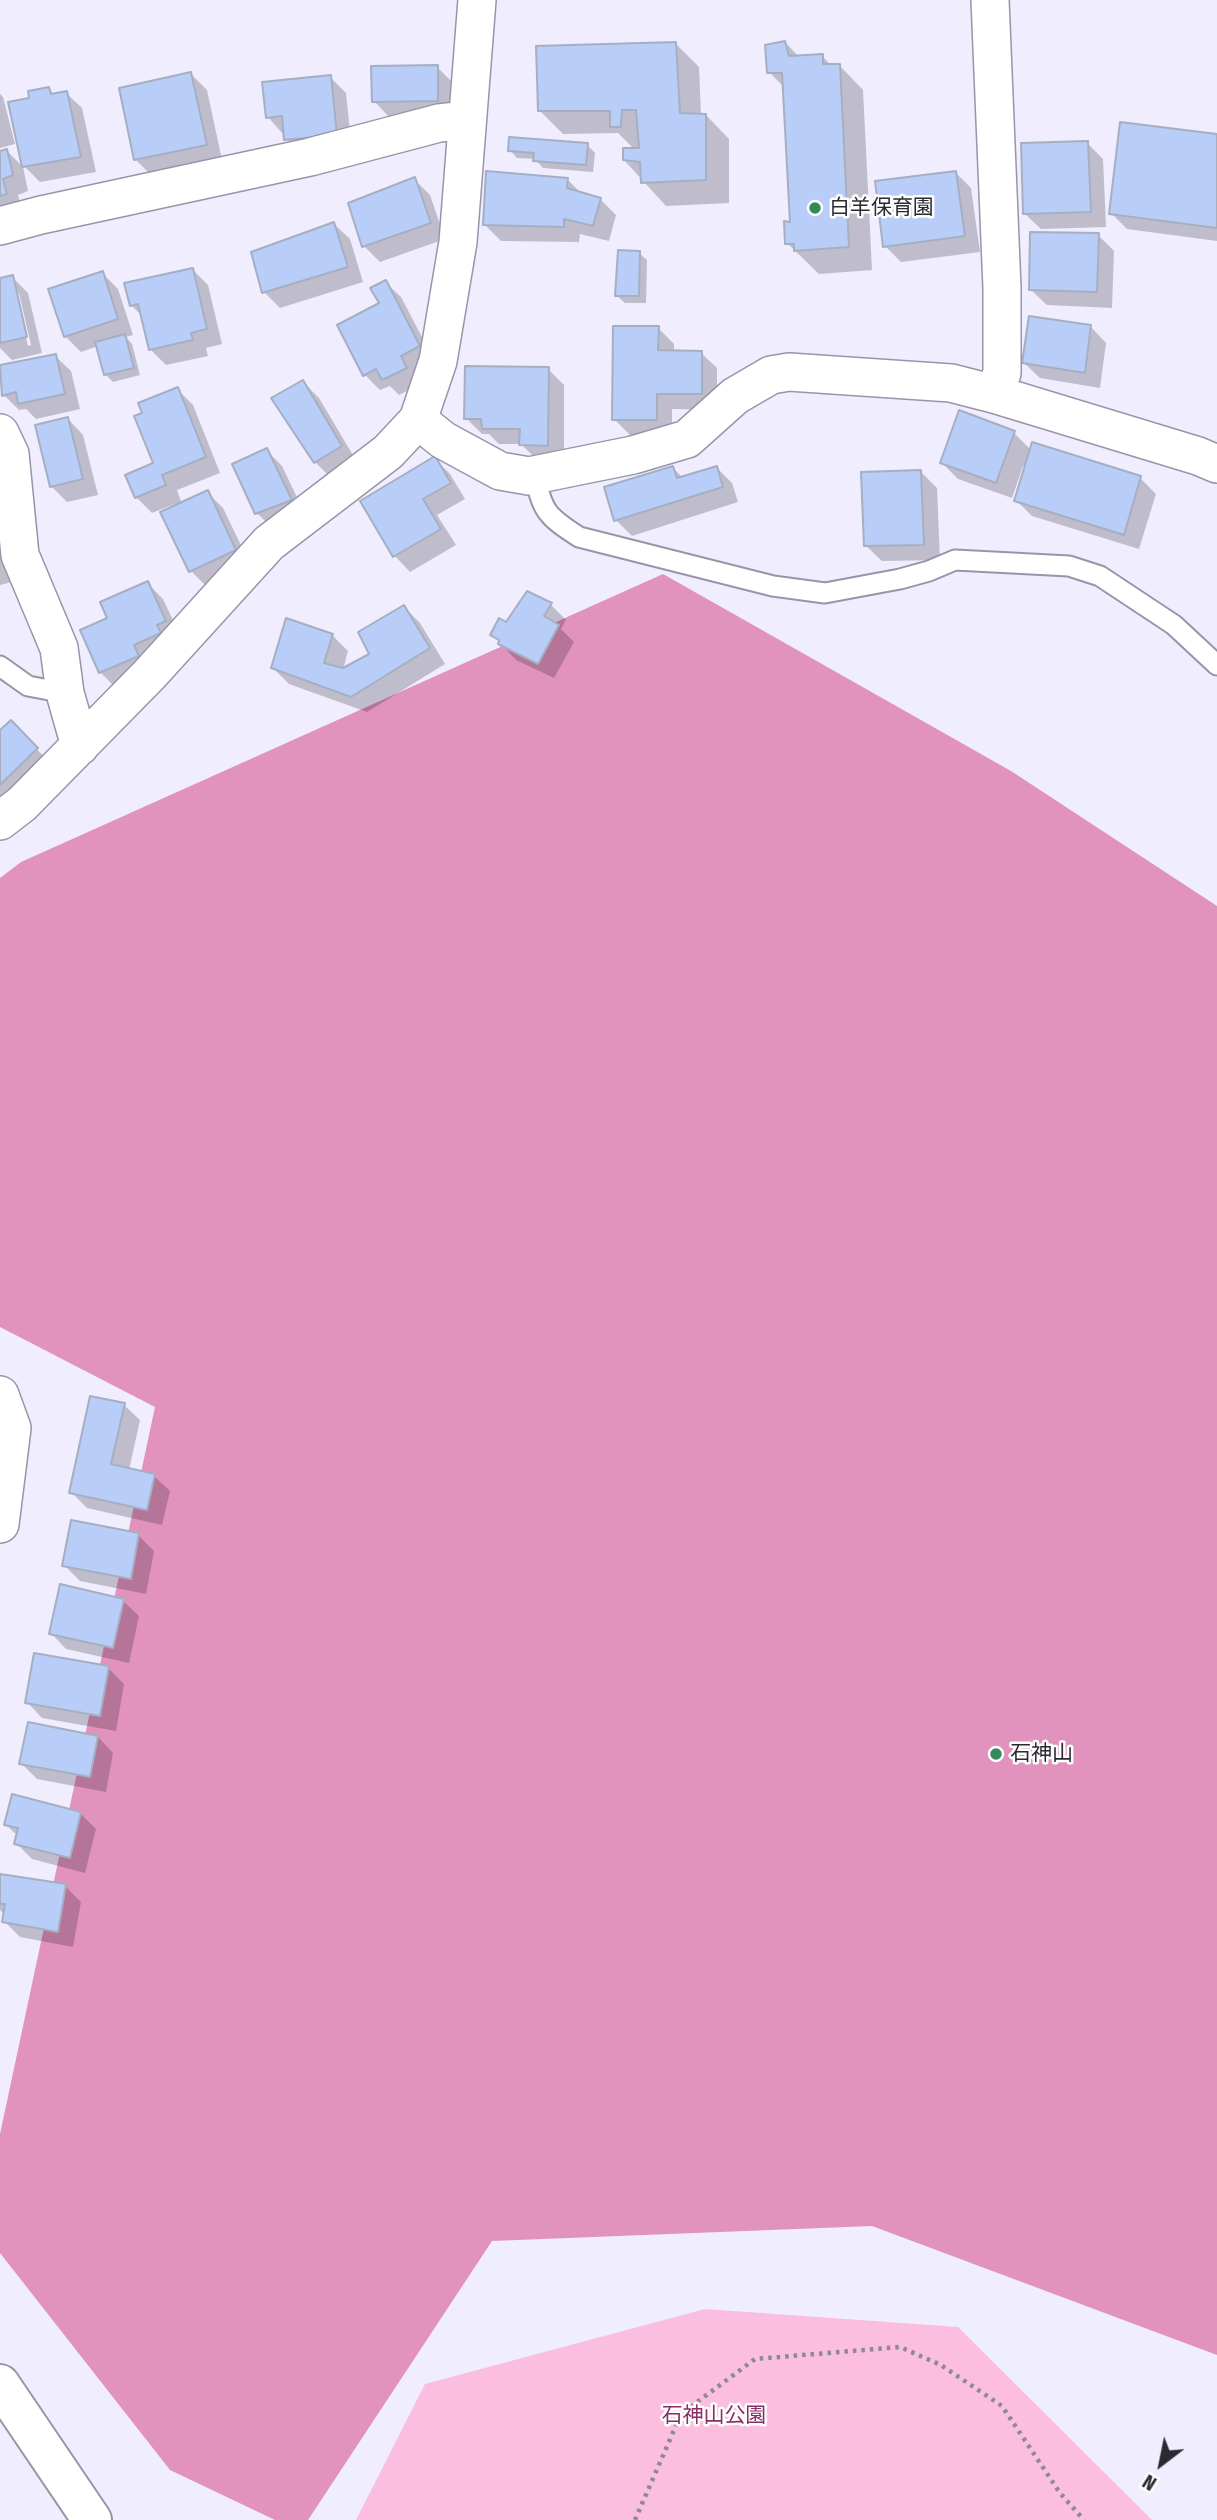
<!DOCTYPE html>
<meta charset="utf-8">
<style>
body{margin:0}
#map{position:relative;width:1217px;height:2520px;overflow:hidden;background:#efedfe;font-family:"Fira Sans Condensed",sans-serif}
canvas{display:block}
.north{position:absolute;left:1126px;top:2429px;width:70px;height:70px;-webkit-text-stroke:5px #fdfdfd;paint-order:stroke;rotate:212deg;font-size:19px;font-weight:700;line-height:28px;text-align:center;color:#2b2a32}
.north::after{content:'';display:block;margin:auto;width:24px;height:32px;background:#2b2a32;clip-path:polygon(50% 0,100% 100%,50% 72%,0 100%)}
</style>
<div id="map">
<canvas width="1217" height="2520"></canvas>
<div class="north">N</div>
</div>
<script>
const ctx = document.querySelector('canvas').getContext('2d');
ctx.lineJoin = 'round';
function fill(path, color) {
  ctx.fillStyle = color;
  ctx.fill(path, 'evenodd');
}
function stroke(path, color, width, dash) {
  ctx.strokeStyle = color;
  ctx.lineWidth = width;
  ctx.lineCap = dash ? 'butt' : 'round';
  ctx.setLineDash(dash || []);
  ctx.stroke(path);
}
function drawText(font, color, halo, rows, align = 'center') {
  ctx.font = font + ' "Fira Sans Condensed","Noto Sans JP",sans-serif';
  ctx.lineWidth = 5;
  ctx.setLineDash([]);
  ctx.textBaseline = 'middle';
  ctx.strokeStyle = halo;
  ctx.fillStyle = color;
  for (const [text, x, y, turn = 0] of rows) {
    ctx.save();
    ctx.translate(x, y);
    ctx.rotate((+turn || 0) * Math.PI / 180);
    ctx.textAlign = isNaN(turn) ? turn : align;
    if (halo) ctx.strokeText(text, 0, 0);
    ctx.fillText(text, 0, 0);
    ctx.restore();
  }
}
fill(new Path2D(`
 M705,2309l253,18 194,193h-796l69,-136z`), '#fbbede');
fill(new Path2D(`
 M663,574l348,197 206,135v1449l-345,-129 -380,15 -184,279h-33l-105,-50 -170,-217v-119l155,-727 -155,-80v-449l21,-16z`), '#e193be');
fill(new Path2D(`
 M785,42l14,15 23,-1 10,10h8l23,24 9,180 -53,4 -32,-31 5,-19 -7,-136 -16,-16z
 M676,44l23,23 2,48h5l23,24v64l-63,3 -42,-46 11,-10 -17,-17 -55,1 -23,-23z
 M437,67l16,16v33l-64,1 -15,-16z
 M191,74l16,16 15,70 -71,15 -16,-16z
 M330,77l16,16 6,57 -50,6 -34,-39z
 M49,89l6,6 11,-2 16,15 14,64 -56,10 -16,-16 8,-67z
 M0,94l3,3 12,47 -15,4z
 M1217,135v106l-90,-12 -16,-16z
 M1087,143l16,16 3,68 -65,2 -16,-15z
 M587,145l8,8 -2,19 -50,-4 -8,-9 -18,-1 -7,-8z
 M7,151l16,16 5,24 -10,4 4,15 -22,5v-62z
 M956,173l15,15 9,64 -79,10 -16,-16z
 M414,179l16,16 15,44 -65,23 -16,-16z
 M567,179l15,15 18,5 16,16 -7,26 -29,-7 -1,8 -78,-1 -16,-16z
 M334,224l16,15 13,43 -83,26 -16,-16z
 M1098,235l16,16 -2,57 -65,-3 -16,-15z
 M639,253l8,7 -1,43h-21l-8,-7z
 M192,269l16,16 14,59 -16,4 2,8 -42,9 -16,-16 -7,-32 -12,-12z
 M102,273l16,16 15,46 -7,2 6,7 8,31 -27,7 -8,-8 -7,-28 -17,6 -16,-16z
 M12,277l16,16 14,60 -30,7 -12,-12v-68zM15,293h4l12,52 -3,1z
 M385,282l16,15 34,65 -14,22 -22,11 -9,-9 -10,4 -15,-15z
 M1091,327l15,16 -6,45 -60,-10 -16,-15z
 M658,328l16,16v8l27,1 16,15v42l-45,-1v26h-42l-16,-16z
 M55,356l16,15 9,38 -44,10 -10,-10 -7,1 -15,-15 -4,-28z
 M548,369l16,16v76l-27,-1 -16,-16h-22l-10,-10h-7l-16,-16z
 M303,382l16,16 38,64 -26,16 -16,-16z
 M177,389l16,16 27,68 -43,17 5,14 25,-12 16,16 28,58 -44,21 -16,-16 -14,-68 -25,10 -16,-16 19,-33z
 M68,419l15,16 15,60 -31,7 -16,-16z
 M1014,433l17,17 109,28 16,16 -17,55 -107,-33 -16,-16 10,-33 -3,-1 -11,32 -54,-19 -16,-16z
 M266,450l16,16 24,50 -33,13 -16,-16 -23,-48z
 M434,458l16,16 15,25 -28,16 19,30 -46,27 -15,-16z
 M716,467l16,16 6,19 -106,34 -16,-16 57,-52 10,10z
 M921,472l16,16 3,72 -58,1 -16,-15z
 M0,541l13,13 7,26 -20,5z
 M147,583l16,16 18,38 -65,51 -16,-16 10,-54z
 M550,604l16,16 -5,9 13,13 -20,36 -38,-18 -24,-26 15,-10z
 M404,607l16,16 25,41 -78,48 -78,-28 -16,-16 14,-47 46,15 15,15 -5,19 28,-16z
 M11,722l41,43 -52,47v-79z
 M124,1405l16,15 -11,50 25,6 16,15 -8,34 -75,-17 -16,-16z
 M138,1535l16,16 -8,43 -66,-13 -16,-16z
 M123,1601l16,15 -10,47 -63,-14 -15,-16z
 M108,1668l16,16 -8,47 -74,-13 -15,-16z
 M98,1737l15,16 -7,39 -69,-13 -16,-16z
 M80,1813l16,16 -11,44 -53,-14 -16,-16 2,-7 -13,-12z
 M0,1875l65,11 16,16 -8,45 -53,-10 -16,-16 1,-6 -5,-5z`), '#0003');
const building = new Path2D(`
 M785,41l4,15 34,-2v10h17l9,183 -55,4v-7h-9l-1,-23 6,1 -8,-149h-15l-2,-28z
 M676,42l4,71 26,1v66l-65,3 -1,-21 -17,-2v-12h16l-3,-38h-14l-1,17h-11v-16h-72l-2,-65z
 M438,65v36l-66,1 -1,-36z
 M191,72l16,73 -73,15 -15,-72z
 M331,75l6,60 -53,5 -2,-24 -16,2 -4,-36z
 M49,87l2,7 16,-3 14,66 -59,10 -14,-65 21,-4 -1,-7z
 M1120,122l97,12v94l-108,-14z
 M509,137l79,6 -2,22 -53,-4 1,-8 -26,-2z
 M1088,141l3,71 -68,2 -2,-71z
 M7,149l6,26 -10,4 4,15 -7,2v-45z
 M486,171l82,7 -1,10 34,10 -8,28 -29,-7v8l-81,-2z
 M956,171l9,65 -82,11 -8,-66z
 M415,177l16,46 -69,24 -14,-44z
 M334,222l14,45 -86,26 -11,-41z
 M1030,232l69,1 -2,59 -68,-2z
 M618,250l22,1 -1,45h-24z
 M193,268l14,61 -16,4 2,7 -44,10 -11,-46 -8,2 -6,-23z
 M103,271l15,48 -54,18 -16,-48z
 M13,275l14,62 -27,6v-65z
 M386,280l34,66 -19,10 6,12 -25,12 -6,-11 -13,7 -26,-51 42,-22 -9,-15z
 M1029,316l62,9 -6,48 -63,-10z
 M613,326h46l-1,24 44,1v43h-45v26h-45z
 M125,334l9,34 -30,7 -9,-33z
 M56,354l9,40 -47,10 -2,-12 -14,4 -2,-31z
 M465,366l84,1 -1,79 -29,-1 1,-16h-38l-1,-10h-17z
 M303,380l39,66 -28,17 -43,-65z
 M178,387l28,70 -44,18 4,10 -31,13 -10,-23 28,-12 -19,-47 8,-3 -4,-10z
 M959,410l56,21 -19,52 -56,-20z
 M68,417l15,62 -33,8 -15,-62z
 M1032,442l109,34 -17,59 -110,-34z
 M267,448l25,52 -37,14 -23,-50z
 M435,456l16,27 -28,16 18,30 -48,28 -33,-56z
 M673,466l4,12 40,-12 6,21 -109,34 -10,-34z
 M921,470l3,75 -60,1 -3,-74z
 M208,490l28,60 -47,22 -29,-60z
 M148,581l18,40 -9,4 4,8 -27,12 5,11 -40,17 -19,-43 27,-12 -7,-16z
 M527,591l25,12 -8,13 15,9 -21,39 -40,-20 1,-4 -9,-5 9,-17 7,4z
 M404,605l26,43 -79,49 -80,-29 15,-50 47,16 -9,29 19,5 26,-14 -11,-22z
 M11,720l27,28 -38,37v-55z
 M90,1396l35,7 -14,61 44,10 -8,36 -78,-17z
 M71,1520l68,13 -8,46 -69,-13z
 M60,1584l64,15 -11,49 -64,-14z
 M34,1653l75,13 -9,50 -75,-13z
 M28,1722l70,14 -8,41 -71,-13z
 M12,1794l69,18 -11,46 -56,-14 4,-16 -14,-3z
 M0,1874l66,10 -8,48 -56,-10 3,-18h-5z`);
fill(building, '#b9cdf9');
stroke(building, '#a6afc2', 2);
const lane = new Path2D(`
 M535,475c7,37 13,42 44,62l194,49 52,7 75,-14 29,-8 26,-11 114,6 31,10 74,49 43,40
 M0,666l28,20 37,7`);
const street = new Path2D(`
 M990,0l12,288v85l-8,21
 M0,226l41,-11 269,-58 129,-34 27,-3
 M418,420l25,20 57,31 29,5 104,-21 54,-16 48,-43 36,-21 18,-3 162,11 43,11 204,62 19,8
 M0,433l10,21 10,101 39,93 6,45 15,53
 M0,821l22,-17 127,-129 120,-132 119,-91 30,-32 20,-59 20,-119 19,-242
 M0,1395l12,33 -12,96`);
const secondary = new Path2D(`
 M0,2384l92,136`);
stroke(lane, '#9895a8', 23);
stroke(street, '#9895a8', 40);
stroke(secondary, '#9895a8', 42);
stroke(new Path2D(`
 M635,2520l46,-106 74,-55 145,-12 41,18 61,41 58,87 24,27`), '#8c8a97', 4.5, [3.5, 5]);
stroke(lane, '#fff', 19);
stroke(street, '#fff', 37);
stroke(secondary, '#fff', 38);
for (const [x, y, r, color] of [
 [815,208,7,"#32895c"],
 [996,1754,7,"#32895c"]
]) {
  const dot = new Path2D();
  dot.arc(x, y, r, 0, 2 * Math.PI);
  ctx.fillStyle = color;
  ctx.fill(dot);
  stroke(dot, '#fdfdfd', 2.5);
}
drawText('21px', '#2b2a32', '#fdfdfd', [
 ["白羊保育園",829,208],
 ["石神山",1010,1754]
], 'left');
drawText('21px', '#892f66', '#fdfdfd', [
 ["石神山公園",714,2416]
]);
</script>
